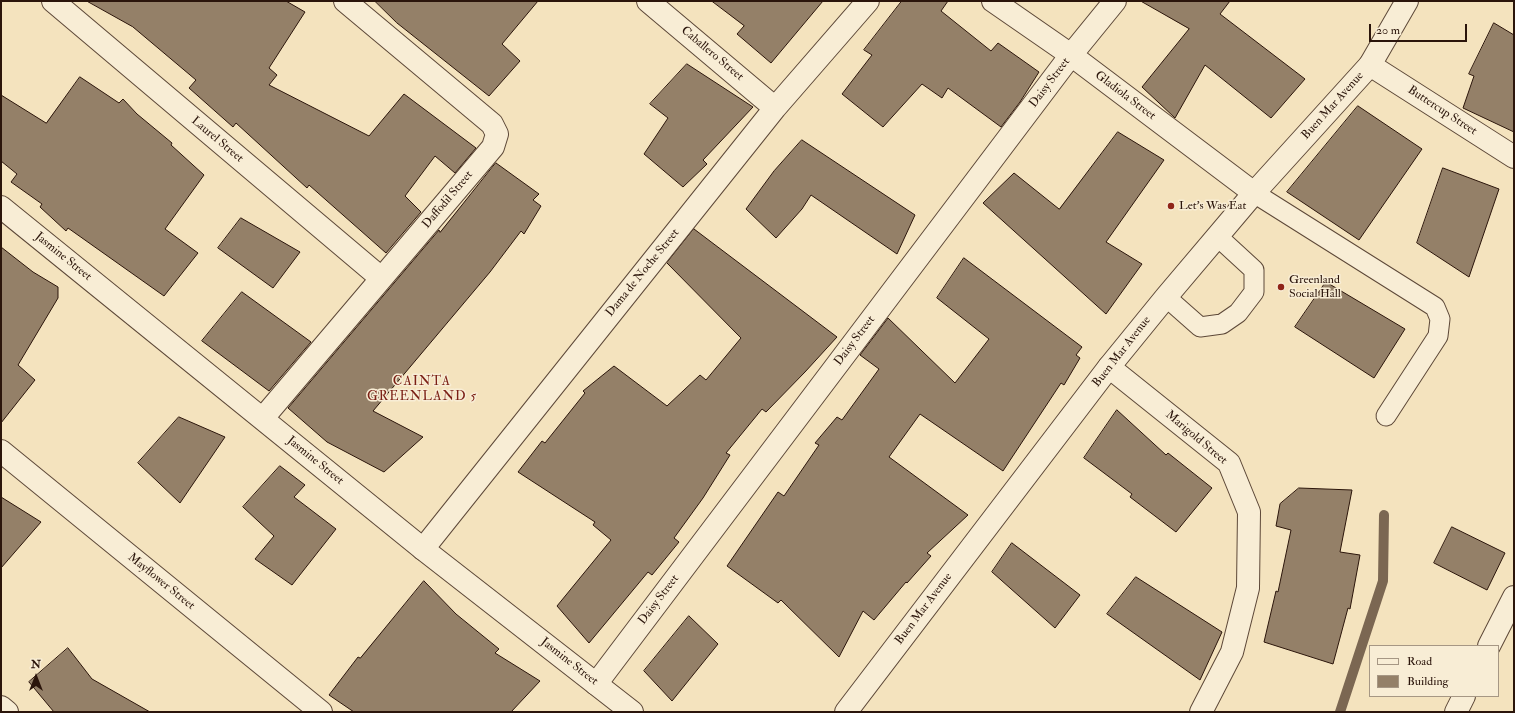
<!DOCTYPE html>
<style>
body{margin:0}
#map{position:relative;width:1515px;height:713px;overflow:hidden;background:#f4e3be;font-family:"IM FELL Double Pica",serif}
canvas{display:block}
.frame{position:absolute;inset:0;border:2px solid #2b150b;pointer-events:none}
.legend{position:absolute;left:1369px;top:645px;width:130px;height:52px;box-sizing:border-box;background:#f8edd5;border:1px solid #a69784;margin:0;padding:5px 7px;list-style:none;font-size:12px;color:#2b150b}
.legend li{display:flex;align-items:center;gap:8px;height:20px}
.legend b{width:20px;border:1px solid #a69784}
.north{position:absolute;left:16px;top:657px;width:40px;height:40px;-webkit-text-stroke:3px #f8edd5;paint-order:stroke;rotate:0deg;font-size:11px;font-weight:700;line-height:16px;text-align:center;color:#2b150b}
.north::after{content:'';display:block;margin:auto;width:14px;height:18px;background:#2b150b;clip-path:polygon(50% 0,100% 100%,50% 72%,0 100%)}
.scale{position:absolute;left:1369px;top:24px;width:98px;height:18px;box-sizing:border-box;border:2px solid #2b150b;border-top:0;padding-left:5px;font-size:12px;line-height:14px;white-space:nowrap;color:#2b150b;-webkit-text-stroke:3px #f8edd5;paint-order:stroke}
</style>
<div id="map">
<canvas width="1515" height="713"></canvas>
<div class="frame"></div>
<ul class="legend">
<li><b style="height:5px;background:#f8edd5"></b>Road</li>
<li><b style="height:11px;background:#948068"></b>Building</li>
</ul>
<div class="north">N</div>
<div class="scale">20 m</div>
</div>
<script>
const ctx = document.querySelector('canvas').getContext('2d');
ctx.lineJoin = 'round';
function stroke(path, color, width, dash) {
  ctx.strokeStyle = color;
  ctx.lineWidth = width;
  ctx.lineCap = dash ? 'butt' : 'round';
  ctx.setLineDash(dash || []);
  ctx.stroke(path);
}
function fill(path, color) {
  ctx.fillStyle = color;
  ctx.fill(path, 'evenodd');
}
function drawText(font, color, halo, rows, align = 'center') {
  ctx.font = font + ' "IM FELL Double Pica",serif';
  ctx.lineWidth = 3;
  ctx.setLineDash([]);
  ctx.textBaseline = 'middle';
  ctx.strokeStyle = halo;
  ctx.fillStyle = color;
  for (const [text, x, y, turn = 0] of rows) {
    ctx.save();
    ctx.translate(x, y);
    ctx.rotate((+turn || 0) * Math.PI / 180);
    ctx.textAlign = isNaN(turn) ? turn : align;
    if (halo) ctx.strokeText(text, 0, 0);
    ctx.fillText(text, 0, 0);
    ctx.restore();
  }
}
stroke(new Path2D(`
 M1340,712l43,-131 1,-66`), '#7b6752', 10);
const building = new Path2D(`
 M87,1h199l19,11 -36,56 8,7 -8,10 100,51 35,-42 72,54 -21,25 -20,-17 -30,40 16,16 -35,41 -77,-68 -2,3 -71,-65 -3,4 -44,-39 7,-8 -63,-53z
 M375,1h163l-36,43 18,17 -31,35 -92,-73z
 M712,1h111l-52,62 -34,-29 7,-8z
 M902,1h46l-7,10 50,40 7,-8 41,29 -19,30 -19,25 -53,-39 -6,10 -20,-14 -39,43 -41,-33 30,-39 -8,-5z
 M1141,1h89l-10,13 85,65 -34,39 -66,-53 -30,53 -33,-31 47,-58z
 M1494,23l20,12v97l-51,-24 11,-32 -5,-2z
 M687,64l66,43 -50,53 4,4 -24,23 -39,-33 24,-36 -18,-14z
 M80,77l39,26 4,-4 14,15 35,29 -1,2 33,30 -39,54 33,24 -34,43 -96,-68 -2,3 -26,-24 2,-3 -31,-22 6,-8 -16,-13v-66l45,28z
 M1358,106l64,43 -63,91 -72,-48z
 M1118,132l46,28 -58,82 36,22 -36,50 -123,-111 31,-30 45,36z
 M802,140l113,75 -18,39 -86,-59 -9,14 -26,29 -30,-29 28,-38z
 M496,163l43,31 -6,6 8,6 -17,28 -3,-3 -31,41 -117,139 50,26 -39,35 -57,-30 -39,-34 151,-178 1,2z
 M1443,168l56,21 -30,88 -52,-34z
 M241,218l59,34 -27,36 -55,-40z
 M694,229l143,108 -32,35 -39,40 -4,-3 -36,44 4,2 -27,43 -29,40 5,4 -27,33 -4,-3 -59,71 -32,-37 54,-66 -18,-15 2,-3 -77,-50 24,-31 3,2 40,-50 -2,-2 31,-25 53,40 33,-31 6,5 35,-42 -74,-75z
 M1,247l32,25 25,15v11l-40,67 17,15 -34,43z
 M964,258l118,89 -6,8 4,3 -16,27 -3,-2 -58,88 -83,-57 -31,43 79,58 -41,38 4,3 -24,27 -1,-1 -32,38 -11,-9 -24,46 -58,-57 -3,3 -51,-37 51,-74 6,4 35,-51 -4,-2 22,-26 5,3 37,-51 -19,-14 28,-37 67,65 34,-44 -52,-41z
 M1326,282l79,47 -31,49 -79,-51z
 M242,292l69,50 -42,49 -67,-50z
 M1117,410l49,45 2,-2 44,35 -36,44 -46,-35 2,-3 -48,-36z
 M179,417l46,20 -45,66 -42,-40z
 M280,466l25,19 -11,12 42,32 -44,56 -37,-26 19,-23 -31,-29z
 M1299,488l53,2 -12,62 20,3 -10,54 -2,-1 -15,56 -69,-22 12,-51 2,1 13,-62 -15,-4 4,-22z
 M1,497l40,25 -40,46z
 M1452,527l53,26 -18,37 -53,-27z
 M1012,543l68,52 -25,33 -63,-56z
 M1136,577l86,55 -22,48 -93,-66z
 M424,581l32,33 43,35 -4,4 45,28 -29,31h-157l-25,-17 29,-38 2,1z
 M689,616l29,28 -46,57 -28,-30z
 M68,648l24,31 58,33h-96l-25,-30z`);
fill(building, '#948068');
stroke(building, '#2b150b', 1);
const service = new Path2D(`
 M1254,193l181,114 5,12 -2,17 -52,80
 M1166,297l34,30 22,-3 16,-11 16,-21v-22l-37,-34`);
const minor = new Path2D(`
 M53,1l328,277
 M648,1l127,107
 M993,1l78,54 183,138
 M1370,65l144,92
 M1109,367l120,96 20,49 -1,76 -16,64 -31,60
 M263,418l230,-271 4,-13 -5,-10 -147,-123
 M1,451l320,261
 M423,549l352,-441 93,-107
 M1489,646l25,-49
 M596,684l475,-629 44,-54
 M1,707l6,5
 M1456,712l8,-16`);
const tertiary = new Path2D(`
 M1,207l422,342 209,163
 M846,712l263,-345 57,-70 88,-104 116,-128 37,-64`);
stroke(service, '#5d4838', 21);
stroke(minor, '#5d4838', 24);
stroke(tertiary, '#5d4838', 24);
stroke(service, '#f8edd5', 19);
stroke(minor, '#f8edd5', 22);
stroke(tertiary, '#f8edd5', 22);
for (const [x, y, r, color] of [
 [1171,206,4,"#8f2418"],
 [1281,287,4,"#8f2418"]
]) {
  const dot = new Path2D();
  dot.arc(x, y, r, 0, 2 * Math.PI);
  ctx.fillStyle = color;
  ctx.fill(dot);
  stroke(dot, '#f8edd5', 1.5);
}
drawText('12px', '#2b150b', '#f8edd5', [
 ["Caballero Street",712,54,40],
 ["Daisy Street",1050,83,-53],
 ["Gladiola Street",1125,96,37],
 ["Buen Mar Avenue",1333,106,-48],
 ["Buttercup Street",1442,111,33],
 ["Laurel Street",217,140,40],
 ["Daffodil Street",448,200,-50],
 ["Jasmine Street",63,257,39],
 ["Dama de Noche Street",643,273,-51],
 ["Daisy Street",855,341,-53],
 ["Buen Mar Avenue",1122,352,-52],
 ["Marigold Street",1196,438,40],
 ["Jasmine Street",315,461,39],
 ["Mayflower Street",161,582,39],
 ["Daisy Street",659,600,-53],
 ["Buen Mar Avenue",924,609,-53],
 ["Jasmine Street",569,662,38]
]);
drawText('12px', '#2b150b', '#f8edd5', [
 ["Let's Was Eat",1179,206],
 ["Greenland",1289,280],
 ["Social Hall",1289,294]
], 'left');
ctx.letterSpacing = '1px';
drawText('13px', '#7a1f14', '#f8edd5', [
 ["CAINTA",422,382],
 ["GREENLAND 5",422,397]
]);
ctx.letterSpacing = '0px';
</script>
